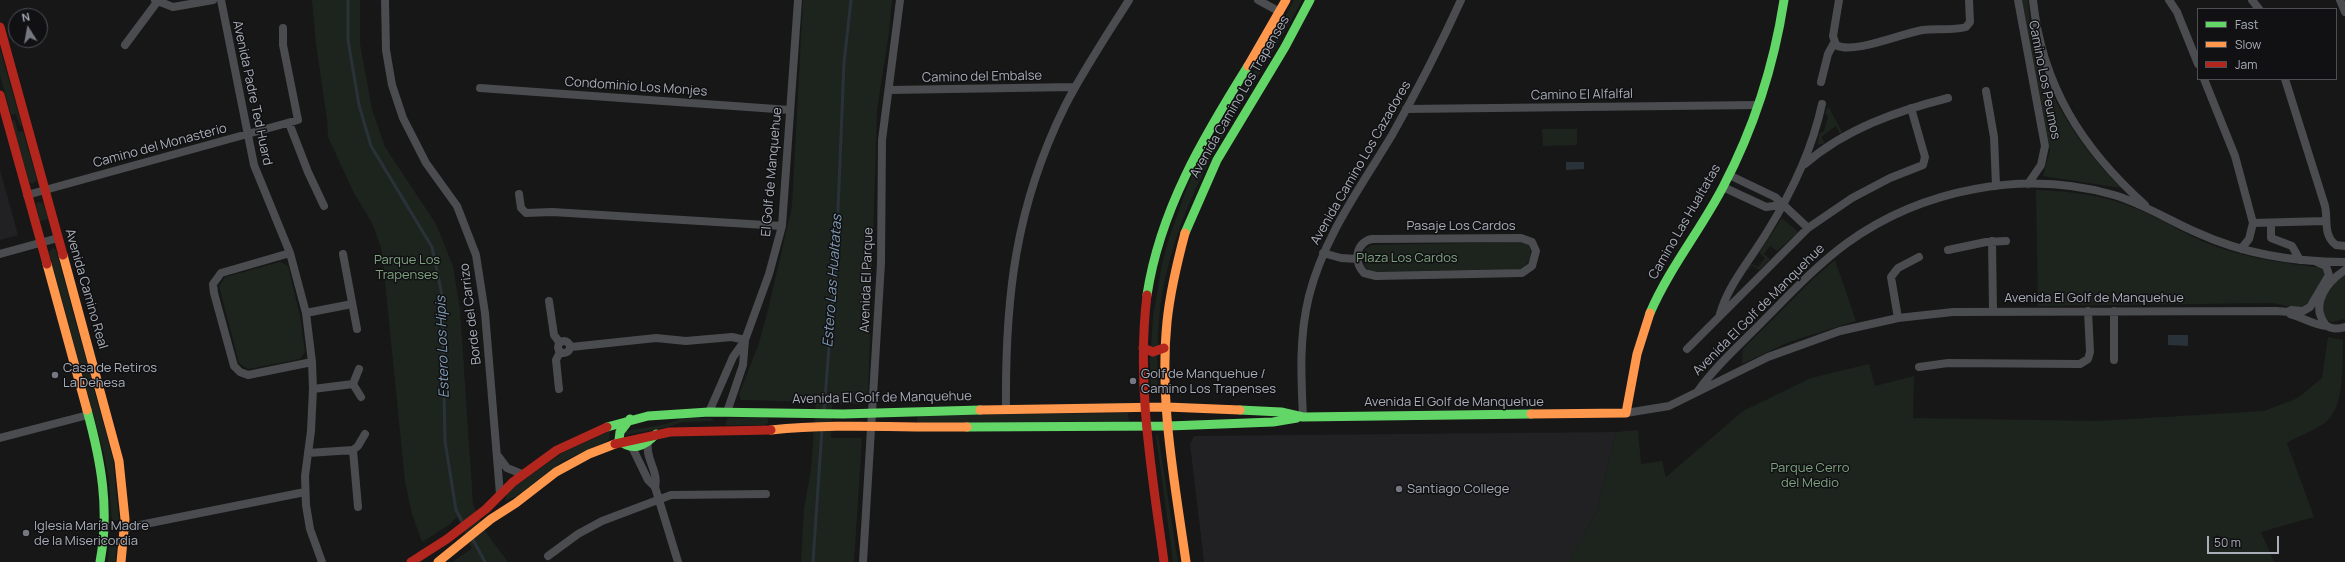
<!DOCTYPE html>
<meta charset="utf-8">
<style>
body{margin:0}
#map{position:relative;width:2345px;height:562px;overflow:hidden;background:#171717;font-family:Manrope,sans-serif}
canvas{display:block}
.legend{position:absolute;left:2197px;top:8px;width:140px;height:72px;box-sizing:border-box;background:#111113;border:1px solid #4d4f55;margin:0;padding:5px 7px;list-style:none;font-size:12px;color:#a8adb8}
.legend li{display:flex;align-items:center;gap:8px;height:20px}
.legend b{width:20px;border:1px solid #4d4f55}
.north{position:absolute;left:8px;top:8px;width:40px;height:40px;box-sizing:border-box;background:#111113;border:1px solid #4d4f55;border-radius:50%;rotate:349deg;font-size:11px;font-weight:700;line-height:16px;text-align:center;color:#a8adb8}
.north::after{content:'';display:block;margin:auto;width:14px;height:18px;background:#757880;clip-path:polygon(50% 0,100% 100%,50% 72%,0 100%)}
.scale{position:absolute;left:2207px;top:536px;width:72px;height:18px;box-sizing:border-box;border:2px solid #a8adb8;border-top:0;padding-left:5px;font-size:12px;line-height:14px;white-space:nowrap;color:#a8adb8;-webkit-text-stroke:3px #111113;paint-order:stroke}
</style>
<div id="map">
<canvas width="2345" height="562"></canvas>
<ul class="legend">
<li><b style="height:5px;background:#63d668"></b>Fast</li>
<li><b style="height:5px;background:#ff974d"></b>Slow</li>
<li><b style="height:5px;background:#b3261e"></b>Jam</li>
</ul>
<div class="north">N</div>
<div class="scale">50 m</div>
</div>
<script>
const ctx = document.querySelector('canvas').getContext('2d');
ctx.lineJoin = 'round';
function fill(path, color) {
  ctx.fillStyle = color;
  ctx.fill(path, 'evenodd');
}
function stroke(path, color, width, dash) {
  ctx.strokeStyle = color;
  ctx.lineWidth = width;
  ctx.lineCap = dash ? 'butt' : 'round';
  ctx.setLineDash(dash || []);
  ctx.stroke(path);
}
function drawText(font, color, halo, rows, align = 'center') {
  ctx.font = font + ' Manrope,sans-serif';
  ctx.lineWidth = 3;
  ctx.setLineDash([]);
  ctx.textBaseline = 'middle';
  ctx.strokeStyle = halo;
  ctx.fillStyle = color;
  for (const [text, x, y, turn = 0] of rows) {
    ctx.save();
    ctx.translate(x, y);
    ctx.rotate((+turn || 0) * Math.PI / 180);
    ctx.textAlign = isNaN(turn) ? turn : align;
    if (halo) ctx.strokeText(text, 0, 0);
    ctx.fillText(text, 0, 0);
    ctx.restore();
  }
}
fill(new Path2D(`
 M0,170l18,65 -18,5z
 M1616,432l-19,79 -28,51h-365l-14,-118 4,-8z`), '#212123');
fill(new Path2D(`
 M312,0h48v44l12,65 13,38 51,77 17,42 7,43 13,195 14,30 21,28h-55c6,-6 13,-8 19,-14l-15,-31 -8,8 -27,17 -10,-28 -7,-32 -23,-231 -9,-26 -20,-34 -25,-54 -1,-18 -11,-75z
 M803,0h89l-3,33 -12,77 -9,289 -7,5h-29l-1,34h31l-8,124h-53l3,-53 7,-40 5,-67 -75,-2 -2,-6 19,-48 9,-32 25,-108z
 M1294,0h8c-61,115 -143,210 -144,347l-7,1 2,-32 9,-52 7,-26 19,-53 11,-22 77,-128z
 M2022,0h6c3,73 43,138 93,188l-78,-12 7,-26z
 M0,49l22,77h-2l-4,-12 -5,1 -11,-40z
 M1828,106l14,26 -2,2 -4,-8 -15,11 4,6 -7,2 1,-11 5,-3 4,-14 -3,-4z
 M15,120l3,12 5,-1 14,49 -5,4 -3,-2 -17,-61z
 M1542,129h35v16l-34,1z
 M2036,190c34,1 69,5 101,19 25,10 47,25 72,35 37,14 76,20 116,24l2,4c-5,7 -18,33 -23,34 -8,3 -24,-2 -32,-3l-234,3z
 M37,202l6,1 5,16 -8,2 -4,-16z
 M1782,218l16,14 -21,19 -7,-5 -6,8 6,5 -11,11 -7,-5 -3,5 -2,-1 5,-5 6,3 7,-9 -6,-5z
 M1520,242l9,3c4,9 0,21 -9,24l-148,3 -4,-1 -4,-6 1,-16 7,-4z
 M53,248l3,2 57,209 6,61 -7,2 -3,-43 -5,-25 -55,-202z
 M1835,260l21,61 -67,21 -47,22 1,-15 69,-69z
 M280,262l8,4 12,50 5,36 -5,7 -52,10 -9,-6 -20,-77 6,-9z
 M2345,273v46l-14,3 -7,-5c-4,-23 6,-28 21,-44z
 M2328,337l15,3c-1,23 2,63 -15,80 -9,9 -30,16 -41,23l27,74 -53,15 13,30h-705l28,-51 19,-79 22,-2 3,34 21,-3 4,16 77,-66 68,-33 58,-14 6,22 39,-10 -1,42 184,3 167,-10 34,-13 24,-20z
 M1150,356h7l1,36h-7z
 M1128,413l1,8 -208,2 -4,-2v-4l3,-2z
 M765,417l3,2v4l-3,2h-40l3,-7z
 M683,418h28l3,3 -32,1 -14,5 -42,8v-4l40,-7z
 M610,431l-1,9 -48,22 -44,34 -12,5 3,-10 56,-39z
 M1158,434l20,128h-5l-17,-127z
 M110,539l7,3 -2,20h-7z`), '#1d241e');
fill(new Path2D(`
 M1566,162h18v7l-18,1z
 M2168,335h20v11l-20,-1z`), '#2a3239');
stroke(new Path2D(`
 M348,0v40l11,65 12,41 61,101 10,48 3,146 11,69 7,13
 M824,411l12,-153 8,-195 7,-63
 M472,538l13,24
 M813,562l9,-133`), '#2a3239', 3);
stroke(new Path2D(`
 M155,0l18,7 40,-7
 M221,0l33,165 36,88 16,60 6,49 1,27 -2,42 -6,45 1,29 4,24 12,33
 M385,0l1,50 6,35 11,33 23,45 31,43 19,49 9,58 15,181
 M1258,0l22,12
 M1839,0l-6,36 3,9c16,10 66,-12 87,-15 14,-2 29,1 43,-3l4,-5 -1,-22
 M2018,0l27,146 -4,19 -13,19
 M2033,0c9,86 49,148 112,205
 M2169,0l8,12 21,52
 M2252,0l7,9
 M2340,0l5,12
 M125,45l32,-43
 M2204,79l31,77 18,67 -4,16 -8,10
 M2285,79l40,127c3,13 -2,30 11,39l9,1
 M1821,82l7,-28 6,-11
 M480,88l310,22
 M889,90l186,-3
 M1986,91l8,46 2,49
 M1406,109l352,-4
 M289,123l19,49 16,34
 M1805,164c40,-35 92,-53 143,-66
 M1729,175l46,22 33,31
 M1723,187l43,20 16,-2
 M519,194l2,14 5,5 26,-1 230,14
 M27,195l271,-75 -15,-75v-17
 M2253,223l72,-2
 M2271,224v14l21,8 8,14
 M1521,238l11,4 4,9 -4,15 -10,7 -146,3 -12,-3c-11,-12 -8,-31 8,-34z
 M1992,241l1,71
 M1948,250l38,-8 20,-1
 M290,253l-69,20 -8,11 1,9 20,73 6,6 8,3 64,-13
 M1323,253l18,5 17,1
 M0,254l58,-16
 M343,254l14,75
 M2345,270c-18,12 -35,34 -20,54 5,6 13,5 20,3
 M549,301l5,34 6,8
 M2289,311l2,-1 12,1 7,-4 19,-32 -3,-9 -9,-4
 M306,313l46,-9
 M1720,314c9,-31 31,-55 47,-82 25,-40 45,-82 55,-128
 M1898,318l-7,-41 7,-9 21,-11
 M558 347a6 6 0 1 1 12 0a6 6 0 1 1-12 0Z
 M571,347l85,-9 30,3 46,-4 13,3
 M1687,349l121,-121 44,-30 38,-20 33,-13 2,-8 -14,-49
 M2114,360v-49
 M1919,367l29,-4 132,1 8,-5 2,-7 -2,-41
 M353,384l6,-15
 M353,384l8,13
 M313,389l40,-5
 M559,389l-3,-29 4,-8
 M1698,391c19,-27 45,-49 68,-73 26,-26 51,-53 81,-75 75,-54 177,-74 267,-48 30,9 56,26 84,38 46,21 97,29 147,29
 M1006,409c-1,-111 9,-202 59,-303 19,-37 42,-71 64,-106
 M709,412l24,-55 12,-17
 M727,412l16,-47 2,-25 24,-66 13,-48 16,-226
 M1626,413l43,-7 99,-49 72,-26 58,-13 55,-6 323,-1 13,1 1,2c12,3 25,12 37,12
 M1303,417c-2,-41 -4,-81 6,-121 15,-60 52,-109 83,-161 25,-44 48,-89 69,-135
 M0,438l88,-23
 M648,443c-3,15 11,29 7,44
 M632,447l16,33 7,7 23,75
 M353,450l5,57
 M308,453l45,-3 5,-4 7,-12
 M498,456l9,12 15,6
 M125,528l180,-36
 M548,556l30,-22 24,-13 69,-26 95,-1
 M863,562l18,-299 1,-123 18,-140`), '#4b4c50', 8);
stroke(new Path2D(`
 M1185,233l32,-73 68,-113 25,-47
 M1147,295c13,-85 56,-157 101,-229
 M1650,313c20,-46 50,-82 73,-126 31,-59 51,-122 61,-187
 M87,410c14,51 23,99 13,152
 M1240,410l41,2 22,5 228,-3
 M630,419l-10,13 -1,8c13,12 26,6 37,-6
 M607,427l41,-11 61,-4 134,2 137,-4
 M967,427l202,-1 104,-4 24,-4`), '#63d668', 9);
stroke(new Path2D(`
 M1248,66l38,-66
 M1185,233c-8,30 -15,59 -18,89 -8,80 8,162 19,240
 M63,255l56,206 6,58 -4,43
 M47,264l40,146
 M980,410l187,-3 73,3
 M1531,414l95,-1 11,-59 13,-41
 M771,430c66,-7 131,-2 196,-3
 M438,562l53,-43 25,-16 40,-31 33,-18 26,-10`), '#ff974d', 9);
stroke(new Path2D(`
 M0,27l63,228
 M0,95l47,169
 M1147,295c-11,90 5,178 17,267
 M1143,348l10,4 11,-4
 M615,444l55,-12 101,-2
 M411,562l36,-23 39,-30 27,-27 44,-32 50,-23`), '#b3261e', 9);
for (const [x, y, r, color] of [
 [55,375,4,"#757880"],
 [1133,381,4,"#757880"],
 [1399,489,4,"#757880"],
 [26,533,4,"#757880"]
]) {
  const dot = new Path2D();
  dot.arc(x, y, r, 0, 2 * Math.PI);
  ctx.fillStyle = color;
  ctx.fill(dot);
  stroke(dot, '#111113', 1.5);
}
drawText('13px', '#a8adb8', '#111113', [
 ["Camino del Embalse",982,77,-1],
 ["Camino Los Peumos",2044,80,79],
 ["Condominio Los Monjes",636,87,4],
 ["Avenida Padre Ted Huard",252,93,78],
 ["Camino El Alfalfal",1582,95,-1],
 ["Avenida Camino Los Trapenses",1240,97,-60],
 ["Camino del Monasterio",160,146,-15],
 ["Avenida Camino Los Cazadores",1361,163,-60],
 ["El Golf de Manquehue",772,172,-85],
 ["Camino Las Hualtatas",1685,222,-60],
 ["Pasaje Los Cardos",1461,226],
 ["Avenida El Parque",867,280,-88],
 ["Avenida Camino Real",86,289,74],
 ["Avenida El Golf de Manquehue",2094,298],
 ["Avenida El Golf de Manquehue",1759,310,-45],
 ["Borde del Carrizo",471,314,-97],
 ["Avenida El Golf de Manquehue",882,398,-1],
 ["Avenida El Golf de Manquehue",1454,402]
]);
drawText('13px', '#7fa381', '#111113', [
 ["Plaza Los Cardos",1407,258],
 ["Parque Los",407,260],
 ["Trapenses",407,275],
 ["Parque Cerro",1810,468],
 ["del Medio",1810,483]
]);
drawText('13px', '#a8adb8', '#111113', [
 ["Casa de Retiros",63,368],
 ["La Dehesa",63,383],
 ["Golf de Manquehue /",1141,374],
 ["Camino Los Trapenses",1141,389],
 ["Santiago College",1407,489],
 ["Iglesia María Madre",34,526],
 ["de la Misericordia",34,541]
], 'left');
drawText('italic 14px', '#7f9bb3', '#111113', [
 ["Estero Las Hualtatas",833,281,-86],
 ["Estero Los Hipis",443,347,-92]
]);
</script>
